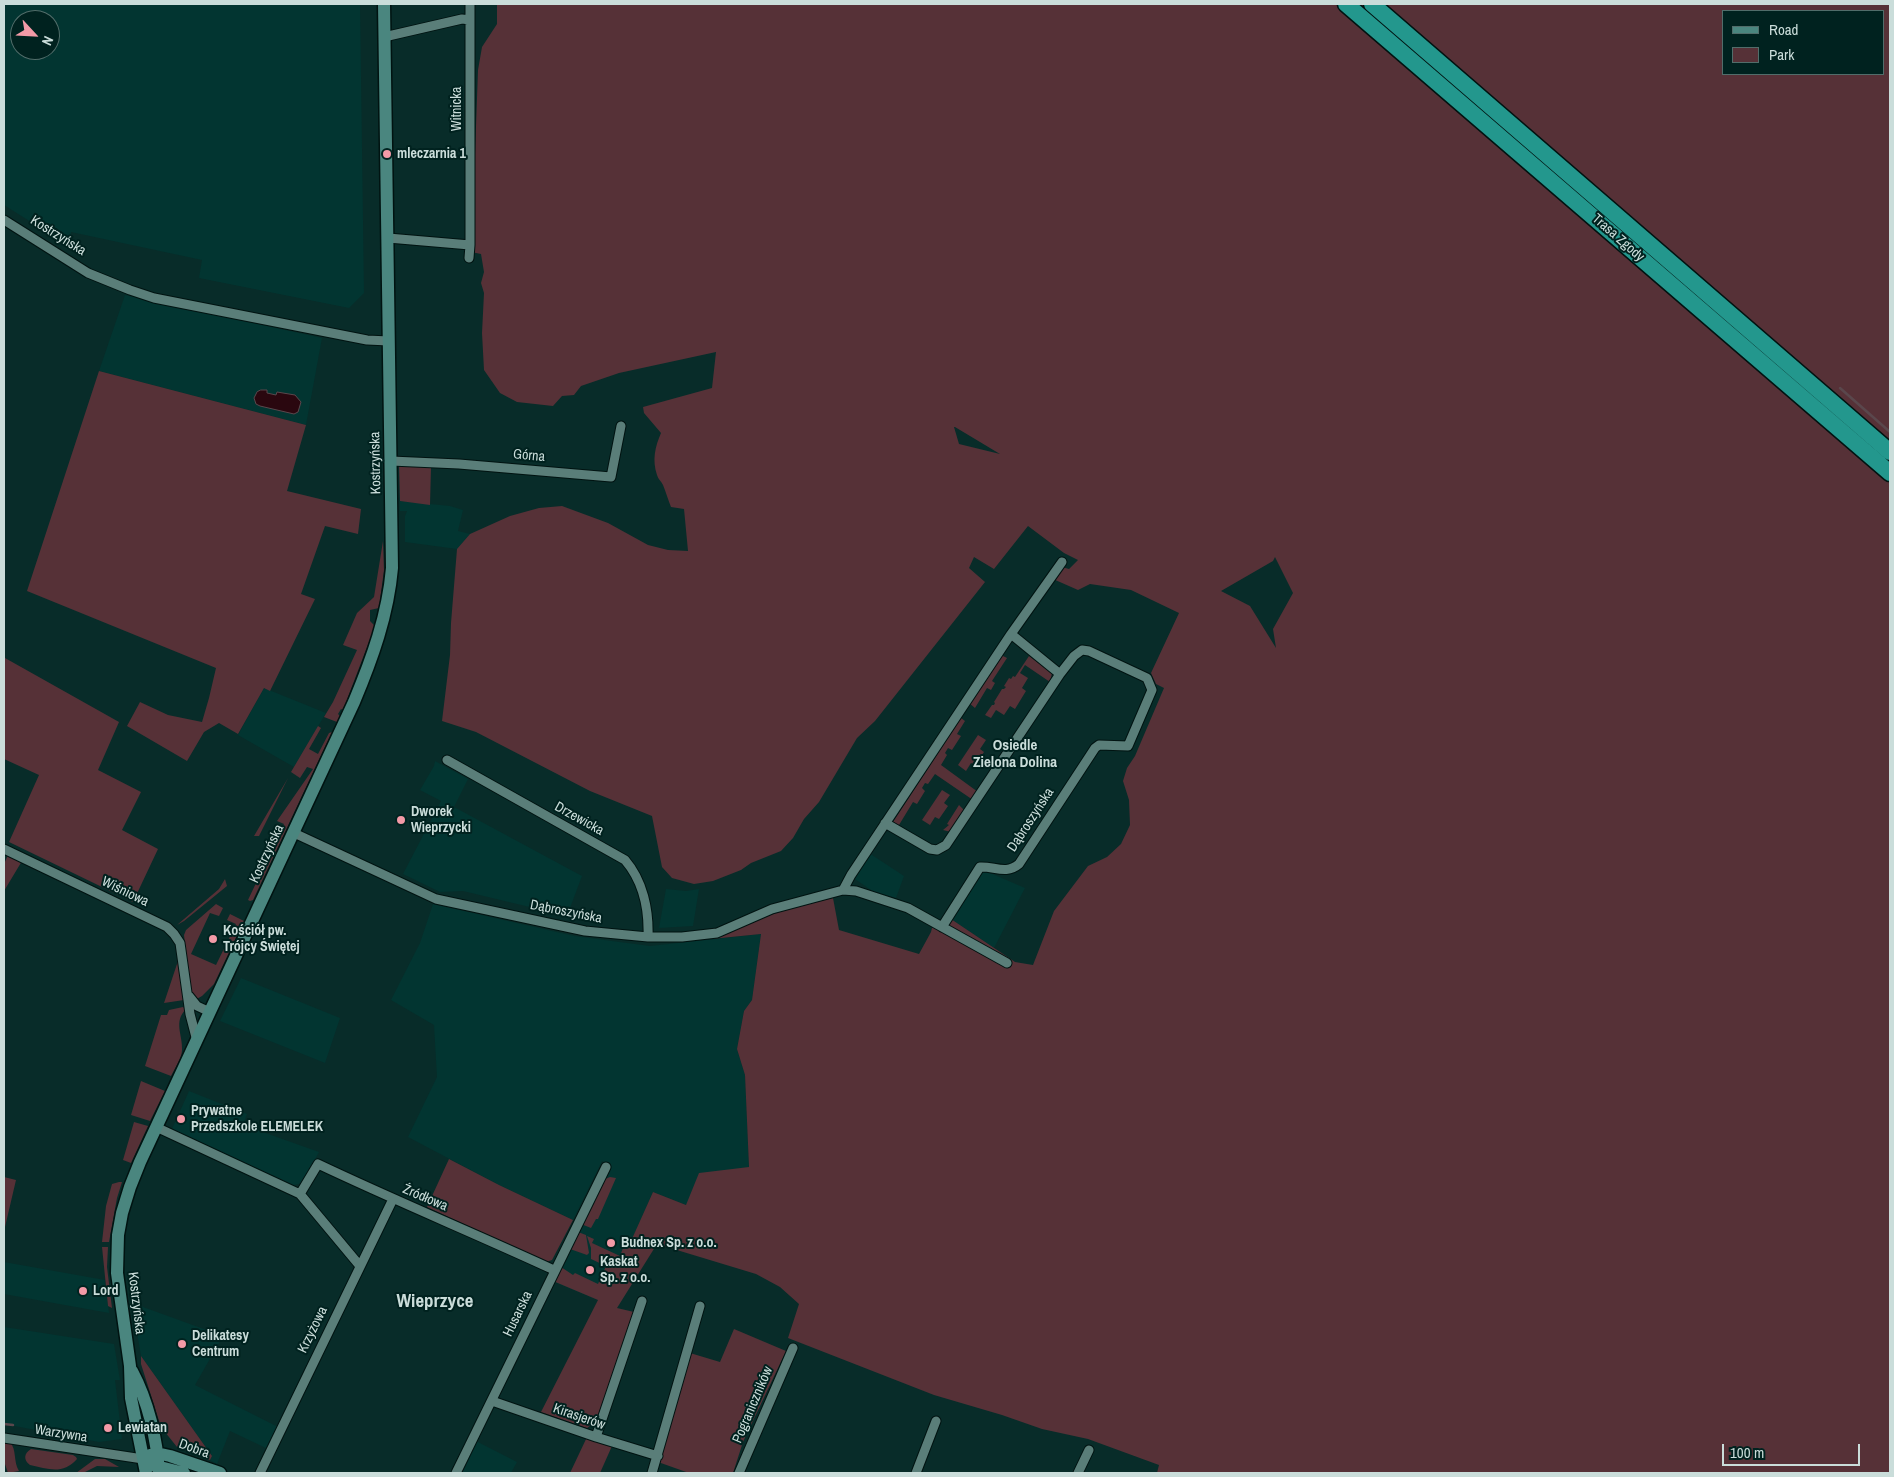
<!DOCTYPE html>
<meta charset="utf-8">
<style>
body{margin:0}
#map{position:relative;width:1894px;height:1477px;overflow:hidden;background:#082c29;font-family:"Archivo Narrow",sans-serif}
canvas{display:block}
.frame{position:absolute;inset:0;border:5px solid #caddda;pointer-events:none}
.legend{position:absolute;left:1722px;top:10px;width:162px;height:65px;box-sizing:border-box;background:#00221f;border:1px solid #516d6a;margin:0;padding:6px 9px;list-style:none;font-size:15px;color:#caddda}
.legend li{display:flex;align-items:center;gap:10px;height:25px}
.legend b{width:25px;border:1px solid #516d6a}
.north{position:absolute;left:10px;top:10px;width:50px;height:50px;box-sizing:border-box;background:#00221f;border:1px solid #516d6a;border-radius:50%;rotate:115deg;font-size:14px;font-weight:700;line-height:20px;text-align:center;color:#caddda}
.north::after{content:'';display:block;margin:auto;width:18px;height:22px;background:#f39aa7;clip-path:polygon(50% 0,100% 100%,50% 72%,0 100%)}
.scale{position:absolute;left:1722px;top:1444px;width:138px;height:22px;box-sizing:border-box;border:2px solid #caddda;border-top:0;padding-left:6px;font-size:15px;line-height:18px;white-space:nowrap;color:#caddda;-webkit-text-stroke:4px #00221f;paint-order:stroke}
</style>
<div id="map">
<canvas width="1894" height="1477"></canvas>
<div class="frame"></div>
<ul class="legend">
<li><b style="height:6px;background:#4a867f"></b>Road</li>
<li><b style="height:14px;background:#563137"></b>Park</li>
</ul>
<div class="north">N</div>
<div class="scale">100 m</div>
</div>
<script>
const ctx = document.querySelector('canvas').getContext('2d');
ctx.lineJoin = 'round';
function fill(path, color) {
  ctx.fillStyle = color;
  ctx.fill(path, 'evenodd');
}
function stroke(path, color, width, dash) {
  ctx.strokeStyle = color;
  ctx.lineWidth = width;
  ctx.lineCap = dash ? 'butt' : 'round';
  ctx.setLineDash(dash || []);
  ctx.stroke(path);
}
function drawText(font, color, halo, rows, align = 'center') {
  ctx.font = font + ' "Archivo Narrow",sans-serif';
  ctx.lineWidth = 4;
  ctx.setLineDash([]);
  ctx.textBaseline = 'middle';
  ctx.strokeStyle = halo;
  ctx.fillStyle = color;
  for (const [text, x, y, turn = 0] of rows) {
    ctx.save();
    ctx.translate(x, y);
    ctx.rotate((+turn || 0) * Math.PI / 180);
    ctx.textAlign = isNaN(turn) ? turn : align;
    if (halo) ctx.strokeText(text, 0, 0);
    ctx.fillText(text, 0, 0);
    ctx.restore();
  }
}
fill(new Path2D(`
 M4,4h356l4,289 -15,15 -150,-30 3,-18 -131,-28 -2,14 -65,-41zM20,20h30v30h-30z
 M125,295l197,43 -16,87 -207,-54z
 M400,501l50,5 13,4 -5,21 12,3 -13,15 -52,-7v-26l2,-5h-7z
 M264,688l62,25 -32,54 -56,-32z
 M435,761l33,18 -14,28 128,69 -15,40 -104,-25 -23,1 -37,-18 38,-73 -21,-11 14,-24z
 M869,853l35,23 -8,22 -22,-6 -22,-15z
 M983,870l42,18 -31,60 -43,-29z
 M666,889l20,2 13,-2 -6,37 -34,2z
 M433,904l141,32 76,10 111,-12 -9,66 -8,11 -7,38 8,26 4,92 -63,38 -33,-13 -22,50 21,9 -35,57 -65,-27 58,-116 -8,-4 -29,59 -74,-35 -91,-48 29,-60 -3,-52 -43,-25 29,-57z
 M241,978l99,40 -15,45 -105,-42z
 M189,1091l58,23 -4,11 76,27 -17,31 -12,3 -119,-55z
 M4,1262l101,18 4,33 -105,-19z
 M132,1303l91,33 -28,49 83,42 -10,22 -38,-18 -13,33 -7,-4 2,-4 -71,-100z
 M4,1327l110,17 6,36h-5l7,59 -23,3 -95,-18z
 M476,1441l41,21 -6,11h-50z`), '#023531');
fill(new Path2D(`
 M497,4h1393v1469h-733l2,-8 -71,-26 -46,-10 -40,-14 -68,-20 -146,-57 11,-34 -19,-17 -24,-13 -99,-30 -40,64 17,4 -37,109 -10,7 -46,-16 57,-112 -45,-19 8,-14 12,8 2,-2 23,11 8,-18 -15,-7v-11l-4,-12 7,3 -2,4 28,13 6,-16 5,1 22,-49 33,13 13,-32 50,-6 -4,-92 -8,-26 7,-38 8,-11 9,-66 -50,5 76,-31 46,-10 6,32 80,24 12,-22 1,-4 19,-9 64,43 18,3 21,-54 34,-45 19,-9 14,-13 9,-19 -1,-25 -6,-19 4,-13 8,-12 29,-68 -8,-4 -5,-11 28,-60 -48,-23 -41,-6 -12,6 -25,-11 9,-12 7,2 9,-9 -14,-7 -36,-27 -34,43 -20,-12 -5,11 16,14 -110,139 -18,17 -38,64 -15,17 -11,19 -12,13 -30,12 -10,7 -28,11 -19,3 -22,-6 -10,-11 -10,-51 -62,-25 -114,-59 -34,-11 8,-66 1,-32 6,-74 13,-15 40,-18 29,-8 23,-2 46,17 40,22 20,5 20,1 -4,-42 -13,-2c-3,-7 -5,-15 -8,-22 -2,-4 -5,-6 -6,-10 -5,-15 -2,-28 4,-42l-17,-20 -1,-6 69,-19 4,-36 -97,21 -38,13 -7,9 -12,1 -9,10 -36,-4 -17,-9 -16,-23 -2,-37 2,-40 -3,-10 3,-11 -3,-18 -10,-2 1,-14 6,-168 4,-23 15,-23zM1723,11h160v63h-160zM954,427h1l45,27 -41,-10zM1275,557l18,36 -20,36 3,19 -26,-42 -29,-15 52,-30z
 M99,371l207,54 -19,66 74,18 -3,25 -33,-8 -24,68 14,5 -45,92 -6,-3 -26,46 -19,-11 -15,9 -17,29 -60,-35 13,-24 28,13 34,7 7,-24 7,-30 -189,-77z
 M399,466l32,1 -1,38 -30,-4z
 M383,541l1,29 -5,38 -9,2v11l5,5 -32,84 -2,-1 -3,5 2,2 -3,6 -13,-5 9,-15 24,-52 -14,-5 14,-32 17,-16z
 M1001,655l6,3 -15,23 3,2 -4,7 -4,-2 -12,20 -6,-5z
 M1029,656l23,17 -2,9 -25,-17 -5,8 8,5 -6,10 4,3 -11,18 -5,-3 -6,9 -8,-5 -5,8 -6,-3 7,-10h2l1,-2 -1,-1 8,-13h2l2,-2 -2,-1 5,-8 2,1 2,-3 2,1z
 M5,658l114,64 -21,48 43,22 -19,38 36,19 -25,53 -124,-60 30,-67 -35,-16v-96z
 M961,718l4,3 -8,13 4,2 -9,14 -4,-2 -3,5 2,2 -6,10 37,27 -5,8 -38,-26 -7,10 -3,-1 -3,5 3,3 -8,13 -4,-2 -14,23 -6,-3z
 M318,726l3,2 -12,21 9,5 11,-21 3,-1 -79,168 -3,1 -2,-1 36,-76 -7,-3 36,-52 -6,-2 -7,11 -9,-6z
 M978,735l8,5 -6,9 4,3 -9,13 -4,-2 -5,8 -8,-6z
 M288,778l-29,58h-5z
 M942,790l8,5 -6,8 4,3 -9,13 -4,-2 -5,8 -8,-5z
 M959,805l6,6 -14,21 -8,-2 6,-5 -2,-1z
 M8,855l14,6 -18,30v-27z
 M225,879l2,7 -43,35 -7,4 42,-36z
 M216,904l7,4 -4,8 -9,-3 -19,41 25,11 20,-41 -9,-4 3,-6 14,7 -30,63 -12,12 -7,4 -2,-3 -4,-17 -5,-45 2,-5z
 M178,961l6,39 -20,3z
 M183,1007l3,2c-13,13 -3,26 -4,41 0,8 -7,18 -11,26l-26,-10 16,-51h6l2,-5z
 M141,1081l24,10 -15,30 -19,-6z
 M134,1122l14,4 -17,37 -8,-3z
 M449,1159l50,26 74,35 -21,40 -6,2 -119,-55z
 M4,1177l12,3 -11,47h-1z
 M610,1177l6,1 -18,41h-2l-5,9 -10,-4 24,-45z
 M119,1182h3l-5,16 -8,44h-7l4,-36 6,-22z
 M578,1232l8,3 3,18 -2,2 -17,-6z
 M102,1247h6l-1,20 5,41 -4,-2z
 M734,1329l52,22 -43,91 -10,31h-44l-31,-11 32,-109 30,9z
 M141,1356l71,100 -2,4 -33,-13 -16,-20 -20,-63z
 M587,1437l25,9 -12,27h-30z
 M4,1440l6,2c7,8 3,19 9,29l-11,2 -4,-12z
 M31,1449l42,6 3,2 1,2c-14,16 -29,10 -47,6 -7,-5 -6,-12 1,-16z
 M95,1459h10l14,8 -22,-1 -14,7h-7z`), '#563137');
const water = new Path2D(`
 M261,390h6v3l9,2 1,-3 18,3 6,7 -3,10 -4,2 -34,-8 -4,-2 -2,-6 3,-6z`);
fill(water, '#2a070f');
stroke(water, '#5a474c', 1);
stroke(new Path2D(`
 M1840,388l50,44
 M4,1424l9,1`), '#5a474c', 2.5);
const street = new Path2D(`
 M384,37l78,-18 8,1
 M4,220l84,53 42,17 24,8 213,42 22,1
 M388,238l82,7
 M469,258l1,-13v-241
 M391,461l68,3 152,13 10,-51
 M1011,634l49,40
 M447,760l178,100c18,21 24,50 23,77
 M885,823l45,26 7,1 9,-5 114,-171 14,-18 8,-6 7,1 58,27 5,12 -24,56 -29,-1 -4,3 -76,116c-13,11 -25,2 -39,3l-38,60
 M294,833l142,66 149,32 63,6h34l35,-4 55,-24 71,-19 13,1 52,17 99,55
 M4,849l163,78 7,7 6,9 10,71 7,27
 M843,890l8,-15 160,-241 51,-72
 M189,996l8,10 13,6
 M156,1127l144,67 60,72
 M300,1194l18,-30c78,37 158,70 236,106
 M492,1401l104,36 62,19
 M596,1437l46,-136
 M4,1438l139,21
 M260,1473l133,-274
 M456,1473l150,-306
 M652,1473l48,-167
 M739,1473l54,-125
 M916,1473l20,-52
 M1078,1473l11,-23`);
const secondary = new Path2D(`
 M132,1371c16,30 25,68 27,102
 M150,1455l11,-1 9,2 50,17
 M152,1465l32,8
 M146,1473l-15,-75 -1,-32 -13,-93 1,-38 4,-22 8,-26 10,-25 214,-460c18,-43 34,-87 38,-134l-8,-564`);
const highway = new Path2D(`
 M1346,4l544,469
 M1372,4l518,448`);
stroke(street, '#001311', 11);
stroke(secondary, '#001311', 15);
stroke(highway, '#001311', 19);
stroke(street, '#5a7e79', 9);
stroke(secondary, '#4a867f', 12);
stroke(highway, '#23978d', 16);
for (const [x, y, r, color] of [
 [387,154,5,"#f39aa7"],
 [401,820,5,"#f39aa7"],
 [213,939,5,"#f39aa7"],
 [181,1119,5,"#f39aa7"],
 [611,1243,5,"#f39aa7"],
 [590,1270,5,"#f39aa7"],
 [83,1291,5,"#f39aa7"],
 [182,1344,5,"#f39aa7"],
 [108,1428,5,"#f39aa7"]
]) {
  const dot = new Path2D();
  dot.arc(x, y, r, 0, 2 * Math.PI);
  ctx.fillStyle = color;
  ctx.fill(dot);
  stroke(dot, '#00221f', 2);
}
drawText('14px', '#caddda', '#00221f', [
 ["Witnicka",457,109,-90],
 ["Kostrzyńska",58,236,32],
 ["Trasa Zgody",1618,238,41],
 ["Górna",529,456,5],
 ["Kostrzyńska",376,463,-91],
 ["Drzewicka",579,819,29],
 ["Dąbroszyńska",1031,820,-57],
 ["Kostrzyńska",267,854,-65],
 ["Wiśniowa",125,892,26],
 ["Dąbroszyńska",566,912,11],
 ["Źródłowa",425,1198,23],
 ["Kostrzyńska",136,1303,83],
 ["Husarska",518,1314,-64],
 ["Krzyżowa",313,1330,-64],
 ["Pograniczników",753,1405,-67],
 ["Kirasjerów",579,1417,19],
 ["Warzywna",61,1434,9],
 ["Dobra",194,1449,20]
]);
drawText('bold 14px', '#caddda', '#00221f', [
 ["mleczarnia 1",397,154],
 ["Dworek",411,812],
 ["Wieprzycki",411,828],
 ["Kościół pw.",223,931],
 ["Trójcy Świętej",223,947],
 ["Prywatne",191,1111],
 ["Przedszkole ELEMELEK",191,1127],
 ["Budnex Sp. z o.o.",621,1243],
 ["Kaskat",600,1262],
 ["Sp. z o.o.",600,1278],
 ["Lord",93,1291],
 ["Delikatesy",192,1336],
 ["Centrum",192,1352],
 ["Lewiatan",118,1428]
], 'left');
drawText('bold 15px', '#caddda', '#00221f', [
 ["Osiedle",1015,746],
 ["Zielona Dolina",1015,763]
]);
drawText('bold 19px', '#caddda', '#00221f', [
 ["Wieprzyce",435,1302]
]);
</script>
